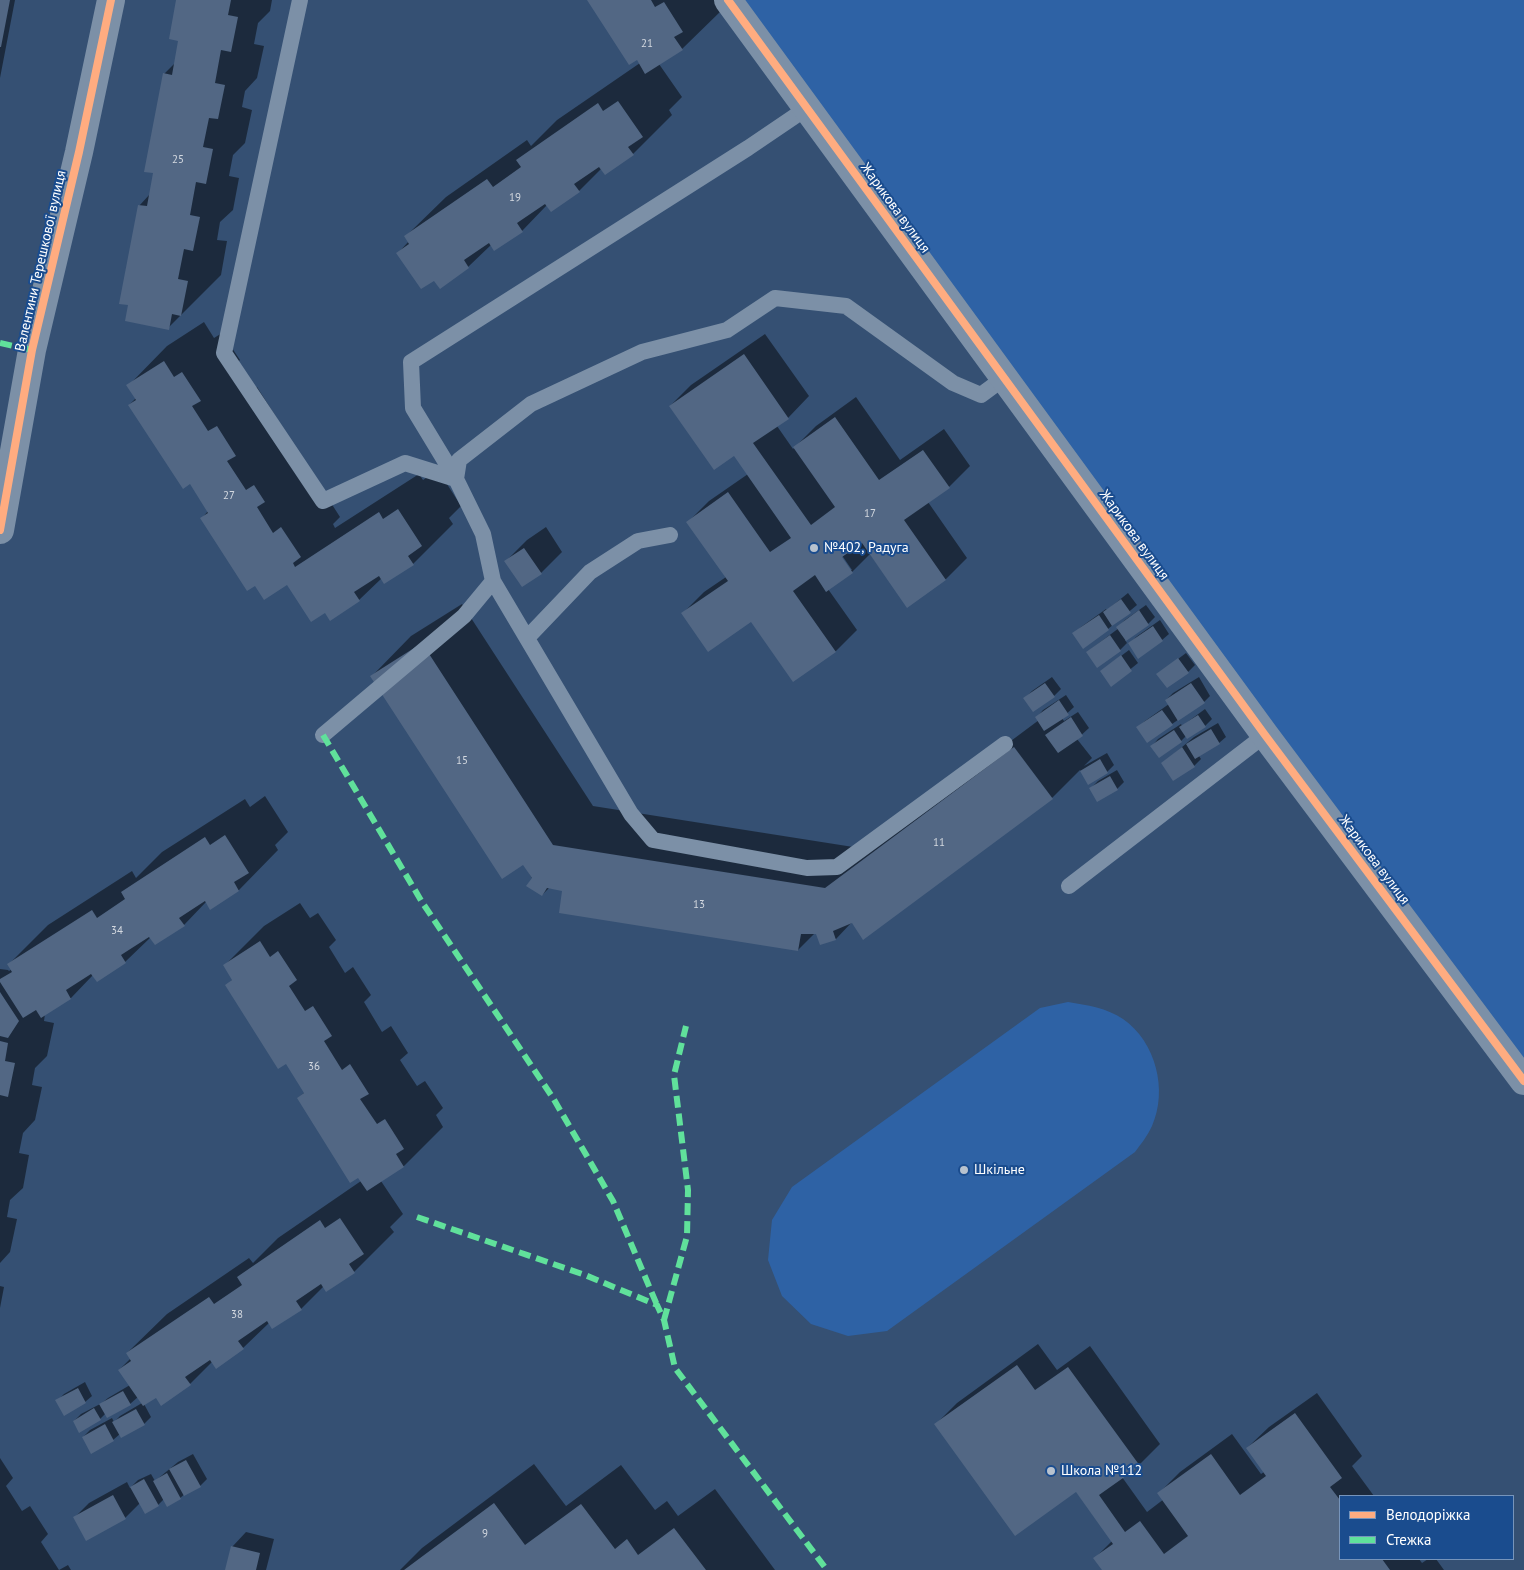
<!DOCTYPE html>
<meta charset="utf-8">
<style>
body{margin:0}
#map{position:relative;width:1524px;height:1570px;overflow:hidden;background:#355073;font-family:"PT Sans",sans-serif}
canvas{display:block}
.legend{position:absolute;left:1339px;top:1495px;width:175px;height:65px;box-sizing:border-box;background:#1a4c8e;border:1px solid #7694bb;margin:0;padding:6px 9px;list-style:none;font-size:15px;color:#fff}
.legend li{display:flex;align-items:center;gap:10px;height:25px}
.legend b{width:25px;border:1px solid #7694bb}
</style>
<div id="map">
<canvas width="1524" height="1570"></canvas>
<ul class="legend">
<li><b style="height:6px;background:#ffac80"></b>Велодоріжка</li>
<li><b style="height:6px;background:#60e19b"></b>Стежка</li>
</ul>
</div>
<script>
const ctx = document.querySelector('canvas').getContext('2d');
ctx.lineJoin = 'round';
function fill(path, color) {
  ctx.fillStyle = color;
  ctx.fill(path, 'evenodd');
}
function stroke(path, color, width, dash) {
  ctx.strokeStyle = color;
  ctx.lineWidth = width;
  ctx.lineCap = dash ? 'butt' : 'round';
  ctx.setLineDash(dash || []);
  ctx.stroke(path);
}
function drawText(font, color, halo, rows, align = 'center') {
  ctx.font = font + ' "PT Sans",sans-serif';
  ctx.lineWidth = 4;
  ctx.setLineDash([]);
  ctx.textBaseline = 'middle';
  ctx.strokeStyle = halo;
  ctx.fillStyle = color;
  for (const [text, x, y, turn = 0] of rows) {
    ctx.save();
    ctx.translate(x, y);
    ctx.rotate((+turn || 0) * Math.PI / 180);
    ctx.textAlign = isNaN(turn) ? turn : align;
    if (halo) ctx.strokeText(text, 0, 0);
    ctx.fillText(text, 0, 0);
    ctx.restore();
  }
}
fill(new Path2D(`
 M728,0h796v1081z
 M1068,1002c19,3 39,6 55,17 33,23 45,71 29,107 -4,9 -11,18 -17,26l-248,179 -39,5 -37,-12 -29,-28 -14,-36 4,-40 20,-33 248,-179z`), '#2e62a5');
fill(new Path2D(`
 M0,0h15l-15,78z
 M178,0h94l-2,11 -12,12 -4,21 10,2 -7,32 -12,13 -3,16 10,3 -7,33 -12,12 -4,21 10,2 -6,32 -13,12 -3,18 10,1 -6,34 -53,53 -39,-24 10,-98 11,-12 4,-21 10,-99 11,-11 4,-23z
 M589,0h126l7,10 -40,39 -23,15 23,33 -13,13 3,5 -39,39 -31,14 -23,23 -28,20 -4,-6 -25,26 -31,14 -23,22 -33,12 -37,-26 11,-12 -3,-5 40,-39 81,-57 4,6 26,-26 83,-57z
 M204,322l10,16 8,-5 18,27 -8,7 16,25 9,-5 83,130 -7,7 2,4 84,-54 4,6 15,-10 23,36 -12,12 4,6 -40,40 -31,14 -23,22 -33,11 -38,-28 -33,1 -53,-66 6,-7 -18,-28 -61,-78 7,-7 -8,-12 39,-40z
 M765,334l44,62 -21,22 -11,8 16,23 23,-23 40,-29 44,63 44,-31 26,37 -21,21 -21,15 39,56 -21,21 -39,27 -37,-52 -18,18 -24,17 29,41 -21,21 -42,29 -42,-60 -69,-7 21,-21 22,-15 -38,-55 21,-21 39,-27 -14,-20 -64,-48 21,-21zM839,551l13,19h-3l-12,-18z
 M546,527l16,25 -21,21 -35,-12 21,-21z
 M1128,593l9,12 -29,24 -34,5 7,-7 25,-18 1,1z
 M462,604l131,202 273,43 173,-129 -2,-3 6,-7 23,-15 8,12 -12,11 2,3 14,-9 11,16 -12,11 15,19 -8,8 23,-13 7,12 -7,7 -18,11 -9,-13 -28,28 -188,140 -12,-16 -16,17 -21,-6 -17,17 -234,-60 -15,-2 -7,7 -19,-32 -151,-187 39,-40z
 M1146,605l9,12 -7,7 -23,16 2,3 -7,7 -33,2 32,-24 -1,-1 7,-7z
 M1160,620l9,14 -7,6 -32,4 6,-7z
 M1129,650l9,13 -27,22 -10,-14z
 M1186,653l9,12 -7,7 -30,2z
 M1052,677l9,12 -7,7 -29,2 7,-7z
 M1199,677l11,19 -6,6 -32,22 -34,3 7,-6 24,-17 -3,-4 7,-7z
 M1205,709l7,10 -7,7 -19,10 -5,5 -29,5 6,-7 23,-15 1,2z
 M1218,723l8,14 -7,6 -20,13 2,3 -7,7 -31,-3 31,-26z
 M1117,770l7,12 -7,7 -26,-1 7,-7z
 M265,796l23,36 -13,13 3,5 -39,40 -29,18 -4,-6 -22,23 -33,12 -26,25 -32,13 -22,23 -26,16 -1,7 10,2 -7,33 -12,12 -3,17 10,2 -7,33 -12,13 -4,20 10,2 -6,33 -13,12 -3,17 10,2 -7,33 -10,11v-294l8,1 1,1 3,-2 -3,-5 39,-39 84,-54 4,7 26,-26 83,-53 5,8z
 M300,903l10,15 8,-5 18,27 -7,7 16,26 8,-6 18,28 -7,7 18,30 9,-6 17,27 -8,7 17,26 8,-5 18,27 -7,7 7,12 -39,39 -23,15 22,33 -13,13 4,5 -40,40 -27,19 -3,-5 -23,23 -32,14 -26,25 -27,19 -4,-5 -22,22 -34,12 -12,8 7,13 -7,7 -24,10 -7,6 -30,-3 7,-7 22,-12 2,4 6,-6 22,-13 -4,-6 -8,7 -24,9 -6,6 -26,2 7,-7 21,-11 6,-5 22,-13 -11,-15 12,-12 -4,-5 40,-39 82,-56 4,5 25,-25 83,-57 -63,-83 7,-6 -19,-30 -59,-77 6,-6 -8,-14 39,-39z
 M0,1286l4,1 -4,21z
 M1038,1344l19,26 33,-24 70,98 -21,21 -17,12 25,35 17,-13 -5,-6 21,-21 52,-38 29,40 3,-2 -17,-24 22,-21 48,-34 45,63 -10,10 22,30h-34v63h79l3,4 6,-4h8l8,11h-341l-8,-12 17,-17 -36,-50 -140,-67 21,-21z
 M85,1382l7,14 -7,6 -28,-1 7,-7z
 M193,1454l14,25 -7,7 -15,8 -5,4 -16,1 -6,6 -18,-2 -15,15 -50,-1 14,-14 38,-21 3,6 8,-8 13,-6 4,7 23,-19z
 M0,1458l13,20 -7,8 16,25 8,-5 18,28 -7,8 18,28h-59z
 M534,1464l32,42 55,-41 34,45 12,-9 11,15 37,-27 60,81h-375l22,-22z
 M246,1532l28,7 -8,31h-39l5,-23z
 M68,1565l3,5h-12z`), '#0007');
fill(new Path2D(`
 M0,0h10l-9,47h-1z
 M176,0h55l-3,15 10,2 -7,35 -10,-2 -6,33 10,2 -7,34 -9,-1 -6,29 10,2 -7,35 -10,-2 -6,33 10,2 -7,34 -9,-2 -6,30 10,2 -7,35 -9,-2 -3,16 -44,-9 3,-16 -9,-1 19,-99 9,1 6,-33 -9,-1 19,-99 9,2 6,-34 -9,-2z
 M587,0h64l4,7 9,-5 19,30 -9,5 9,13 -38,24 -8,-14 -8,5z
 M618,101l25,36 -15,10 6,8 -29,20 -6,-8 -25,17 6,8 -29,20 -6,-8 -28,19 6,9 -29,19 -5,-8 -25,17 5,8 -29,21 -6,-8 -13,8 -25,-36 13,-9 -5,-8 83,-57 6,8 28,-20 -5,-7 82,-57 5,8z
 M744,354l45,65 -36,24 58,82 24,-18 -42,-60 42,-30 44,63 44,-30 27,38 -46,32 42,60 -39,28 -45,-65 -20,14 11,16 -27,19 -11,-17 -22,16 43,61 -43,30 -42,-60 -43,30 -27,-39 47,-32 -42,-59 42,-30 42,60 21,-14 -57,-82 -20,14 -45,-64z
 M164,361l10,16 8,-5 19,29 -9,5 16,25 9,-5 19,30 -9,5 19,29 8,-5 11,17 -8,5 16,26 8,-6 20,30 -8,6 2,4 84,-55 4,7 15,-10 24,37 -14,10 6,9 -30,19 -5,-8 -25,16 6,9 -30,20 -5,-8 -14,9 -24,-37 -23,15 -9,-14 -8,5 -47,-73 8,-5 -18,-29 -7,5 -55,-84 8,-5 -10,-15z
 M524,548l18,26 -20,13 -18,-26z
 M1121,599l10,14 -19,13 -9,-14z
 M1139,610l10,15 -23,16 -10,-14z
 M1099,615l10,15 -26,19 -11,-16z
 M1153,626l10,15 -25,18 -10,-16z
 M1110,635l11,16 -24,17 -11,-16z
 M422,643l131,202 272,43 189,-141 39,52 -190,141 -11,-17 -19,8 3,9 -16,5 -4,-11h-15l-3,17 -239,-38 3,-22 -15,-3 -5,8 -16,-10 6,-8 -9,-13 -21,14 -132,-203z
 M1121,655l11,16 -21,16 -11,-16z
 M1178,658l11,15 -22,15 -11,-14z
 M1045,683l10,14 -22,15 -10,-14z
 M1191,683l14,20 -27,18 -13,-21z
 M1059,700l10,15 -25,16 -9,-14z
 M1162,710l11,15 -26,18 -11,-16z
 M1198,715l8,12 -19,12 -8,-12z
 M1071,717l12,19 -25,17 -13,-18z
 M1211,729l9,15 -25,15 -9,-15z
 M1174,730l8,12 -23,16 -9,-12z
 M1182,747l13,20 -22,14 -12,-18z
 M1100,759l8,14 -20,12 -8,-14z
 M1110,776l8,14 -21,12 -8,-14z
 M225,835l24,38 -15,9 5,9 -29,19 -5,-9 -26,17 6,8 -30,19 -6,-8 -28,18 5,8 -29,19 -6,-8 -25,16 5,9 -30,19 -5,-8 -13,8 -23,-36v-3l12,-7 -5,-8 85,-54 5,8 28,-19 -4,-7 84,-55 5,8z
 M260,941l10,16 8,-6 19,29 -8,6 16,25 8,-5 19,30 -8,5 18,29 8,-6 19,30 -9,5 17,25 8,-5 19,30 -8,5 8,13 -37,24 -9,-13 -8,5 -53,-85 7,-5 -18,-29 -8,5 -53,-84 7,-5 -9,-15z
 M0,992l19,29 -11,17 -8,-2z
 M0,1041l8,2 -3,18 10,2 -7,34 -8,-2z
 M340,1218l24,36 -15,10 6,9 -29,19 -5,-8 -25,17 6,9 -30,19 -5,-8 -29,20 6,8 -28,20 -6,-9 -25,17 6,8 -30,21 -5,-8 -13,8 -25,-36 13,-9 -5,-8 83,-56 5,7 28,-19 -5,-8 83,-57 5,8z
 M1017,1365l18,25 33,-23 72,99 -41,29 26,37 15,-11 24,33 24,-18 -31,-43 54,-39 29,41 26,-19 -20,-28 49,-35 47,65 -12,9 10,13v59h42l8,11h-288l-9,-12 20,-14 -37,-52 -61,44 -81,-112z
 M78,1388l8,15 -22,13 -9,-16z
 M123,1391l8,14 -24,13 -8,-14z
 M94,1408l7,12 -22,13 -6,-12z
 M136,1409l9,16 -24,13 -9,-16z
 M105,1424l9,17 -23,13 -9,-17z
 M186,1460l15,27 -17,9 -15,-27z
 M167,1473l14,26 -14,8 -14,-26z
 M144,1479l15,27 -14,8 -15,-27z
 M113,1495l13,24 -40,22 -13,-24z
 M494,1503l31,42 56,-41 34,45 12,-10 11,16 36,-27 32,42h-302z
 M231,1546l29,7 -4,17h-31z`), '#526784');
stroke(new Path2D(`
 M300,0l-76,353 99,148 82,-38 51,16
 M456,479l-43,-71 -2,-46 337,-214 59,-40
 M493,581l138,233 22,26 154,28 30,-1 168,-123
 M527,638l63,-66 48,-31 32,-6
 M323,735l141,-119 29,-35 -10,-47 -27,-55 3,-19 72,-56 111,-52 85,-22 48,-32 71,8 107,77 28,12 23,-17
 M1069,886l196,-151`), '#7c90a7', 16);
stroke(new Path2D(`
 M728,0l537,735 259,346
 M0,530l32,-180 47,-198 32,-152`), '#7c90a7', 28);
stroke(new Path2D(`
 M0,343l32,7
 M323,735l99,167 131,196 60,103 44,104
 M417,1217l168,58 72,30 7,15 11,48 152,202
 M664,1320l23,-84 1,-46 -14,-115 12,-49`), '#60e19b', 6, [12, 6]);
stroke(new Path2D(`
 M728,0l537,735 259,346
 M0,530l32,-180 47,-198 32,-152`), '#ffac80', 8);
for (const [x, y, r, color] of [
 [814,548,5,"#b8c2ce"],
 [964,1170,5,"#b8c2ce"],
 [1051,1471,5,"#b8c2ce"]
]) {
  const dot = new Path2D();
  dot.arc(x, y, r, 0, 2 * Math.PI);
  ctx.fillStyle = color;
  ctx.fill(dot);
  stroke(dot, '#1a4c8e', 2);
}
drawText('11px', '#d4d9e0', null, [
 ["21",647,44],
 ["25",178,160],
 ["19",515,198],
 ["27",229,496],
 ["17",870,514],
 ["15",462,761],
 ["11",939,843],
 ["13",699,905],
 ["34",117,931],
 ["36",314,1067],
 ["38",237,1315],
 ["9",485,1534]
]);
drawText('14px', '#fff', '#1a4c8e', [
 ["Жарикова вулиця",895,208,54],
 ["Валентини Терешкової вулиця",41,261,-77],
 ["Жарикова вулиця",1134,535,54],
 ["Жарикова вулиця",1374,860,53]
]);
drawText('14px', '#fff', '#1a4c8e', [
 ["№402, Радуга",824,548],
 ["Шкільне",974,1170],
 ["Школа №112",1061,1471]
], 'left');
</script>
